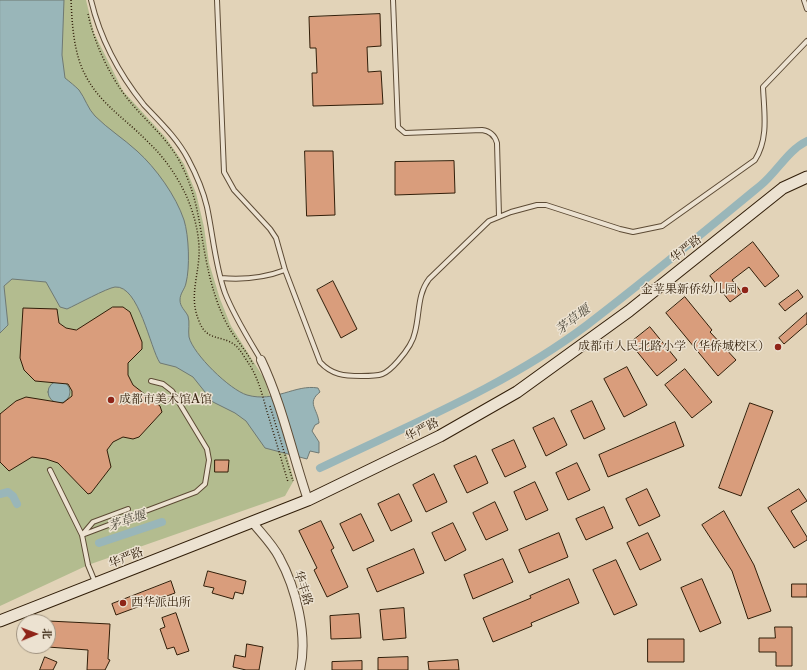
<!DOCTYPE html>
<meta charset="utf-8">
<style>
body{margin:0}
#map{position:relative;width:807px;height:670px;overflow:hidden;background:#e2d3b8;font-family:"Libre Caslon Text","Noto Serif SC",serif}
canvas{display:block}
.north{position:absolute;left:16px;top:614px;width:40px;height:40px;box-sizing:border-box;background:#ece2d1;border:1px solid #a19481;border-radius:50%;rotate:89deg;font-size:11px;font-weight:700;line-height:16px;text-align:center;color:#311e09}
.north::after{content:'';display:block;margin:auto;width:14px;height:18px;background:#8f2418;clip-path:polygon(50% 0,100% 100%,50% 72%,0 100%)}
</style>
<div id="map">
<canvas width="807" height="670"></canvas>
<div class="north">北</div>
</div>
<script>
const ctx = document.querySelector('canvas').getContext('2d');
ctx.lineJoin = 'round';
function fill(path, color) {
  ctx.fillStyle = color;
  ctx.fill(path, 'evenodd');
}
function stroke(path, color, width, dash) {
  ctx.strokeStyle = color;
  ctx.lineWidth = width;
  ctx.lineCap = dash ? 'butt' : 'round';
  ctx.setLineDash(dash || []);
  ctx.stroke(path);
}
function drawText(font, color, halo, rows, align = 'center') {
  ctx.font = font + ' "Libre Caslon Text","Noto Serif SC",serif';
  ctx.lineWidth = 3;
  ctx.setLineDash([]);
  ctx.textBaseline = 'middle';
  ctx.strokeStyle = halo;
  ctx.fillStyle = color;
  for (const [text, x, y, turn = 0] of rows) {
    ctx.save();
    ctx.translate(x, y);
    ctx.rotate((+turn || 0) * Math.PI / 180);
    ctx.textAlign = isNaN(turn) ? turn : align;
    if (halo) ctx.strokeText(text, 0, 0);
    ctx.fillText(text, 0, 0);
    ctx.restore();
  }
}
fill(new Path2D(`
 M0,0h86l8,33 29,58 43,47 18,26 12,29 8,34 5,36 11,36 11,27 34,54 29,100 -9,16 -197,69 -88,41z`), '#b3bc8f');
const water = new Path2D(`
 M0,0h64l-2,55 3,23c5,4 10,8 14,12 6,8 9,19 16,26 13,13 29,23 42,35 19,17 39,45 47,69 5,16 6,48 2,63 -1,6 -6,10 -6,17 0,7 5,10 8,16 2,6 0,15 1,21 4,17 41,53 58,58 28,8 48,-11 71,-7l2,4c-14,11 -2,17 -1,31l-4,2 -3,6 7,11v11l-9,-2 -3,8 -42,-11 -19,-27 -11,-8 -22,-11 -20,-25 -17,-10 -16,-4c-10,-15 -21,-78 -45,-76 -8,1 -39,18 -48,22l-7,-2 -14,-25 -34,-3 -8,7 4,39 -8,8z
 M48 392a11 11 0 1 1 22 0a11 11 0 1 1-22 0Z`);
fill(water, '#99b6b9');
stroke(water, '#6f7973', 1);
stroke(new Path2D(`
 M320,468c91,-44 186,-82 267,-143 59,-45 117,-93 174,-140 16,-13 27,-35 46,-44
 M0,494l8,-2 5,4 4,8
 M99,543l63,-21`), '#99b6b9', 8);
const building = new Path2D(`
 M380,14l1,32 -14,1 1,25 13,-1 2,33 -70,2 -1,-33h5l-1,-25h-6l-1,-31z
 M305,151h28l2,64 -28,1z
 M454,161l1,32 -60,2v-33z
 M753,242l26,34 -14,11 -16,-20 -17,13 10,13 -12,9 -20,-26z
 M333,281l24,48 -16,9 -24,-48z
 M798,290l5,7 -18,14 -6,-7z
 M685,297l27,33 -2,2 26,28 -18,16 -52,-63z
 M113,307h10l7,5 12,30v7l-14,14v12l5,10 27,21 2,6 -23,25 -6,2 -10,-2 -10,5 -6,8 4,17 -20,26 -3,1 -30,-31 -12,-4 -14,-2 -23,14 -9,-9v-48l16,-13 10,-4 37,6 9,-7v-5l-4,-7 -33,-3 -11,-11 -4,-12 3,-50 34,1 2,14 7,5 10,2z
 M807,313v11l-23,20 -5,-6z
 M650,327l27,33 -20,16 -27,-33z
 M627,367l20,38 -23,12 -20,-38z
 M685,369l27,33 -20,16 -27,-33z
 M592,401l13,28 -21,10 -13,-28z
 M750,403l23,8 -32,85 -22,-8z
 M554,418l13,27 -21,11 -13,-28z
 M675,422l9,24 -76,31 -9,-22z
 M514,440l12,27 -21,10 -13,-27z
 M476,456l12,27 -21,10 -13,-27z
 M215,460h14l-1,12h-13z
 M577,463l13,27 -22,10 -12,-27z
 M434,474l13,28 -21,10 -13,-27z
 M535,482l13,28 -22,10 -12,-28z
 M647,489l13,27 -21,10 -13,-27z
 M799,489l8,12 -16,10 16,26v3l-13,8 -26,-40z
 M399,494l13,27 -21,10 -13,-27z
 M495,502l13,28 -22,10 -13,-27z
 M604,507l9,21 -27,12 -10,-21z
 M724,511l30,54 17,46 -23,8 -16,-48 -30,-46z
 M361,514l13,27 -21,10 -13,-27z
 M321,521l13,27 -3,2 17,37 -21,10 -13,-27 3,-2 -18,-37z
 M453,523l13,27 -21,11 -13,-28z
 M559,533l9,24 -39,16 -10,-23z
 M648,533l13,27 -21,10 -13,-27z
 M414,549l10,24 -47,19 -10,-23z
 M503,559l10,23 -40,17 -9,-24z
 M616,560l21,45 -23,10 -21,-45z
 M208,571l38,10 -3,13 -8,-2 -2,7 -21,-6 2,-5 -10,-2z
 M569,579l10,24 -48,20 1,3 -39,16 -10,-24 48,-20 -1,-2z
 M702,579l19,44 -21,9 -19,-44z
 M171,581l4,12 -59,22 -4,-11z
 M792,584h15v13h-15z
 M404,608l2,30 -23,2 -3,-30z
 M176,613l13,38 -12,4 -3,-8 -7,2 -7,-20 5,-2 -3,-9z
 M359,614l2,24 -30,1 -1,-23z
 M48,621l62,3 -2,35 2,1 -5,10h-18l1,-20 -40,-3z
 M775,627h17v39h-16v-14h-17v-14h16z
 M648,639h36v23h-36z
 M247,644l16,3 -4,23h-13l-13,-3 2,-12 10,2z
 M45,657l12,5 -4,8h-13z
 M408,657v13h-30v-12z
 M458,660l1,10h-30l-1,-8z
 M362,661v9h-30v-8z`);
fill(building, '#d99d7c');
stroke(building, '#311e09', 1);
const lane = new Path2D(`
 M91,0c9,38 29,75 53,105 16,17 33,33 44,54 8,15 15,31 19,48 6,28 8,58 18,86 9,23 23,45 36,67
 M217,0l7,172 10,18 36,39 6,9 9,32 35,92c12,13 24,14 41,14 20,0 24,0 37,-15 8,-9 15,-18 17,-29 5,-19 2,-37 14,-53l60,-58 22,-9 26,-7h9l74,24 13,3 29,-6 93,-66c14,-22 9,-48 8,-73l44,-46
 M393,0l5,127 7,6 77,-3c8,1 13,6 15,13l2,73
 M804,0l3,9
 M221,278c23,2 43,0 64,-8
 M50,470l32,65 6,30 7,17
 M128,509l-35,13 -11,13 114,-43 9,-8 4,-24 -2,-11 -35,-58 -9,-7 -12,-3`);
const street = new Path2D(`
 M261,360c21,44 31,93 47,140
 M253,523c9,11 20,22 26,34 17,31 29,78 21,113`);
const secondary = new Path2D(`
 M0,621l308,-121 132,-64 77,-44 112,-81 154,-123 24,-11`);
stroke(lane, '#5d4b35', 6);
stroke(street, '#5d4b35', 10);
stroke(secondary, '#311e09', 13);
stroke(new Path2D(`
 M71,0c1,21 2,42 9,63 14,38 42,52 68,79 15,14 27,31 36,49 9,18 16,43 15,64 -1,23 -10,43 0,66 8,21 21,13 36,24 5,4 10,13 14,19 10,15 14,34 19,51 7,22 13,44 20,67
 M88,14c6,28 21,61 39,84 18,23 41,40 54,66 19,38 18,65 27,105 4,19 12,45 23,62 7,11 16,21 22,33
 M270,406l23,75`), '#311e09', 1.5, [1, 2]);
stroke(lane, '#ece2d1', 4);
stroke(street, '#ece2d1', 8);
stroke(secondary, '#ece2d1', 11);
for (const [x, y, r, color] of [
 [745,290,4,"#8f2418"],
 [778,347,4,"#8f2418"],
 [111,400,4,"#8f2418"],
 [123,603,4,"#8f2418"]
]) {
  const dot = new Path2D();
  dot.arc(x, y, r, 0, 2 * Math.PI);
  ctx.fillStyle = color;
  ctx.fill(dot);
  stroke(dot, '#ece2d1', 1.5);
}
drawText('12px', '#311e09', '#ece2d1', [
 ["华严路",686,249,-38],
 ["华严路",422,430,-27],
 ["华严路",126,558,-21],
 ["华丰路",303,588,72]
]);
drawText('12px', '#311e09', '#ece2d1', [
 ["金苹果新侨幼儿园",737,290],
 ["成都市人民北路小学（华侨城校区）",770,347],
 ["成都市美术馆A馆",119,400,"left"],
 ["西华派出所",131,603,"left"]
], 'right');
drawText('italic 13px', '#504c3e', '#ece2d1', [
 ["茅草堰",573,320,-37],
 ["茅草堰",127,521,-19]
]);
</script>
